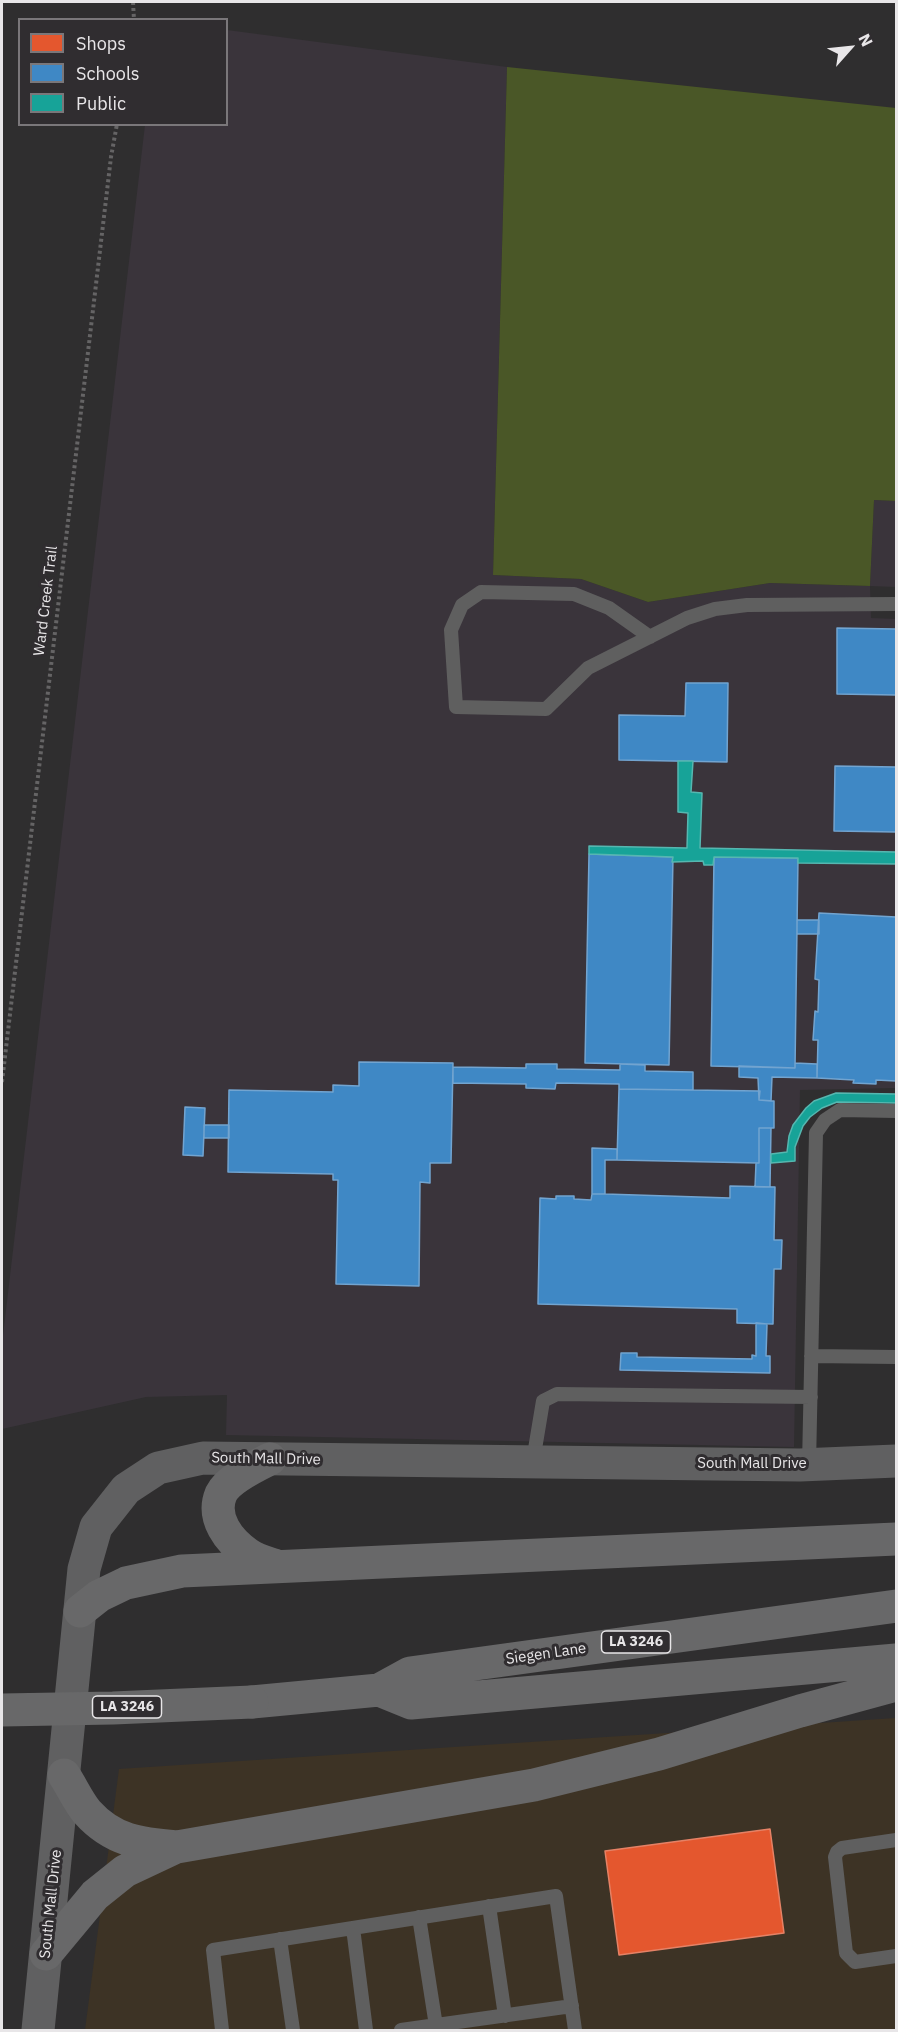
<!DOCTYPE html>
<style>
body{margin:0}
#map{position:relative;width:898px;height:2032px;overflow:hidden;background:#2f2e2f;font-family:"IBM Plex Sans",sans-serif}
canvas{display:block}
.frame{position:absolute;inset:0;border:3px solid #e8e6e8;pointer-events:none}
.legend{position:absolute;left:18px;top:18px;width:210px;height:108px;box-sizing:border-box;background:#302d30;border:2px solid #7a777a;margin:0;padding:8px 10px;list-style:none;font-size:18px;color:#e8e6e8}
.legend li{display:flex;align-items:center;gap:12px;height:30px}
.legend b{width:30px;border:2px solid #7a777a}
.north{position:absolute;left:820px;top:18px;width:60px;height:60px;-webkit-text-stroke:4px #302d30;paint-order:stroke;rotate:63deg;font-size:16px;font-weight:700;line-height:24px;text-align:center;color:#e8e6e8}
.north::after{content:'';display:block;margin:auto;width:21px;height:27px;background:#e8e6e8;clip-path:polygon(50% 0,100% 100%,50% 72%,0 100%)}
</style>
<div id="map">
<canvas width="898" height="2032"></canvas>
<div class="frame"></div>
<ul class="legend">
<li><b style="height:16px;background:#e4572e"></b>Shops</li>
<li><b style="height:16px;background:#3f88c5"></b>Schools</li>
<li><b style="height:16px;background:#17a398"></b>Public</li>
</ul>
<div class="north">N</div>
</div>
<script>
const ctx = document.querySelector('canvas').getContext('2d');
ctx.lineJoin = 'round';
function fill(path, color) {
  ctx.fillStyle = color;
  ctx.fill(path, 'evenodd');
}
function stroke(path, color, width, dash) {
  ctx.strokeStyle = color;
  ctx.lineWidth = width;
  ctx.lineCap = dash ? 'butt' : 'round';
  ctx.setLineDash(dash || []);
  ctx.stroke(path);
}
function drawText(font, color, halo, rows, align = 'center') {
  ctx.font = font + ' "IBM Plex Sans",sans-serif';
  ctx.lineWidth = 6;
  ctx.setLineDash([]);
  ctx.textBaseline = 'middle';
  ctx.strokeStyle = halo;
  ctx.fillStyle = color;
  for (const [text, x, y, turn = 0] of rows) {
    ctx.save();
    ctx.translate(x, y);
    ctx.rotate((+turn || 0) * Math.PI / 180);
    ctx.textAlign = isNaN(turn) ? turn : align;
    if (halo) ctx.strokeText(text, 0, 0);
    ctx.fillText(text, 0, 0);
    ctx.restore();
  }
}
fill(new Path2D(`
 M896,1718v312h-811l34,-261z`), '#3d3325');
fill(new Path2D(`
 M227,30l280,37 -14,508 88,4 67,23 122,-19 100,3 4,-86 22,1v86l-26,-1 1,32 25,1v469l-96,2 -6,357 -568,-12 1,-40 -81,2 -144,32v-85l143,-1219 81,-1z`), '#3a343b');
fill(new Path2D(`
 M507,67l389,41v393l-22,-1 -4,86 -100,-3 -122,19 -67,-23 -88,-4z`), '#4a5727');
const shops = new Path2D(`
 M770,1829l14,104 -165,22 -14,-104z`);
fill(shops, '#e4572e');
stroke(shops, '#e58266', 1.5);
const schools = new Path2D(`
 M837,628l59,1v66l-59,-1z
 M686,683h42l-1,79 -108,-2v-45l66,1z
 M835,766l61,1v65l-62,-1z
 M589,854l84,3 -4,208 -84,-2z
 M714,857l84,1 -3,210 -84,-2z
 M819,913l77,4v164l-20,-1v4l-23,-1 1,-3 -37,-2 1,-38h-5l2,-29 3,1 1,-32 -4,-1z
 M797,920h22v14h-22z
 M359,1062l94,1 -2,100h-21v20l-10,-1 -1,104 -83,-2 2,-104h-5v-6l-105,-2 1,-82 104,2v-7l26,1z
 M795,1063l22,1v14l-45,-1 -1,24 -12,-1 -1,-22 -19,-1v-11l56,2z
 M526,1064h31v5l63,1v-6l25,1v6l48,1v18l-74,-1v-5l-63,-1 -1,6 -29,-1v-4l-73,-1v-16l73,1z
 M619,1089l141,2 -1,9 15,1v27h-15v35l-142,-3z
 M185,1107l20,1 -2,48 -20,-1z
 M204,1125h25v13h-25z
 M759,1128h12l-1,59h-15l1,-24h3z
 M592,1148l25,1v11h-12v34h-13z
 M730,1186l45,1 -1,53h8l-1,29h-7l-1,55 -36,-1v-14l-199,-5 2,-106 16,1v-3h18v3l17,1 1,-6h13l125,4z
 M756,1323l11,1 -1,32h4v17l-150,-3 1,-17h16v4l115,2v-4l4,1z`);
fill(schools, '#3f88c5');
stroke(schools, '#72a4d0', 1.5);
const public = new Path2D(`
 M678,761h15l-2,31 11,1 -2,55 196,4v12l-98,-1v-5l-84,-1 -1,8h-9l-1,-4 -31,1 1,-5 -84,-3v-8l98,2 1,-35 -10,-1z
 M836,1093l60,1v9l-59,-1 -15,6 -12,9 -7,9 -8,21v14l-24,2v-9l16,-2 2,-16 4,-11 13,-17 8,-7z`);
fill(public, '#17a398');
stroke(public, '#56b7b0', 1.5);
stroke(new Path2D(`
 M133,2l1,18
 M2,1082l109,-925 6,-33`), '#656465', 4, [3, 3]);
stroke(new Path2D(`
 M650,637l-41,-29 -35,-14 -93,-2 -19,13 -11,25 5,77 90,2 42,-41 99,-50 28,-9 32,-4 149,-1
 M811,1356l85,1
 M533,1461l10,-60 14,-7 254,3
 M809,1465l7,-332 9,-13 15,-10 56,1
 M896,1840l-54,8 -5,4 -2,5 11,96 9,9 41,-6
 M489,1906l16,110
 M419,1917l17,109
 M353,1928l13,102
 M280,1939l13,91
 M222,2030l-9,-80 343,-54 19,134
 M401,2030l171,-24`), '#5f5f5f', 14);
stroke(new Path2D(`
 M38,2030l46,-461 12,-42 30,-38 32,-21 45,-10 597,7 96,-4`), '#606061', 33);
stroke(new Path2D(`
 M270,1459c-14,7 -42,20 -49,35 -10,24 8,47 27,60 7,5 17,8 26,11
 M80,1611l19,-15 27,-13 56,-12 714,-32
 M379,1690l32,13 485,-43
 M252,1702l127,-12 31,-17 486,-67
 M64,1775c8,12 14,26 23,37 26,29 53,32 90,35l357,-62 125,-31 141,-43 96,-26
 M46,1954l49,-59 30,-24 51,-24`), '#686869', 33);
stroke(new Path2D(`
 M2,1710l111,-2 139,-6`), '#686869', 33);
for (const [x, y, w] of [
 [636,1642,69],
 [127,1707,69]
]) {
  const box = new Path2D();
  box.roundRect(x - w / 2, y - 11, w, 22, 4.5);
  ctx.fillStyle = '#302d30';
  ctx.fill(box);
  stroke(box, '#e8e6e8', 1.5);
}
drawText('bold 14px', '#e8e6e8', null, [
 ["LA 3246",636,1642],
 ["LA 3246",127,1707]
]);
drawText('15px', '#e8e6e8', '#302d30', [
 ["Ward Creek Trail",46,601,-83],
 ["South Mall Drive",266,1459,1],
 ["South Mall Drive",752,1464],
 ["Siegen Lane",546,1654,-8],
 ["South Mall Drive",51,1904,-84]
]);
</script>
